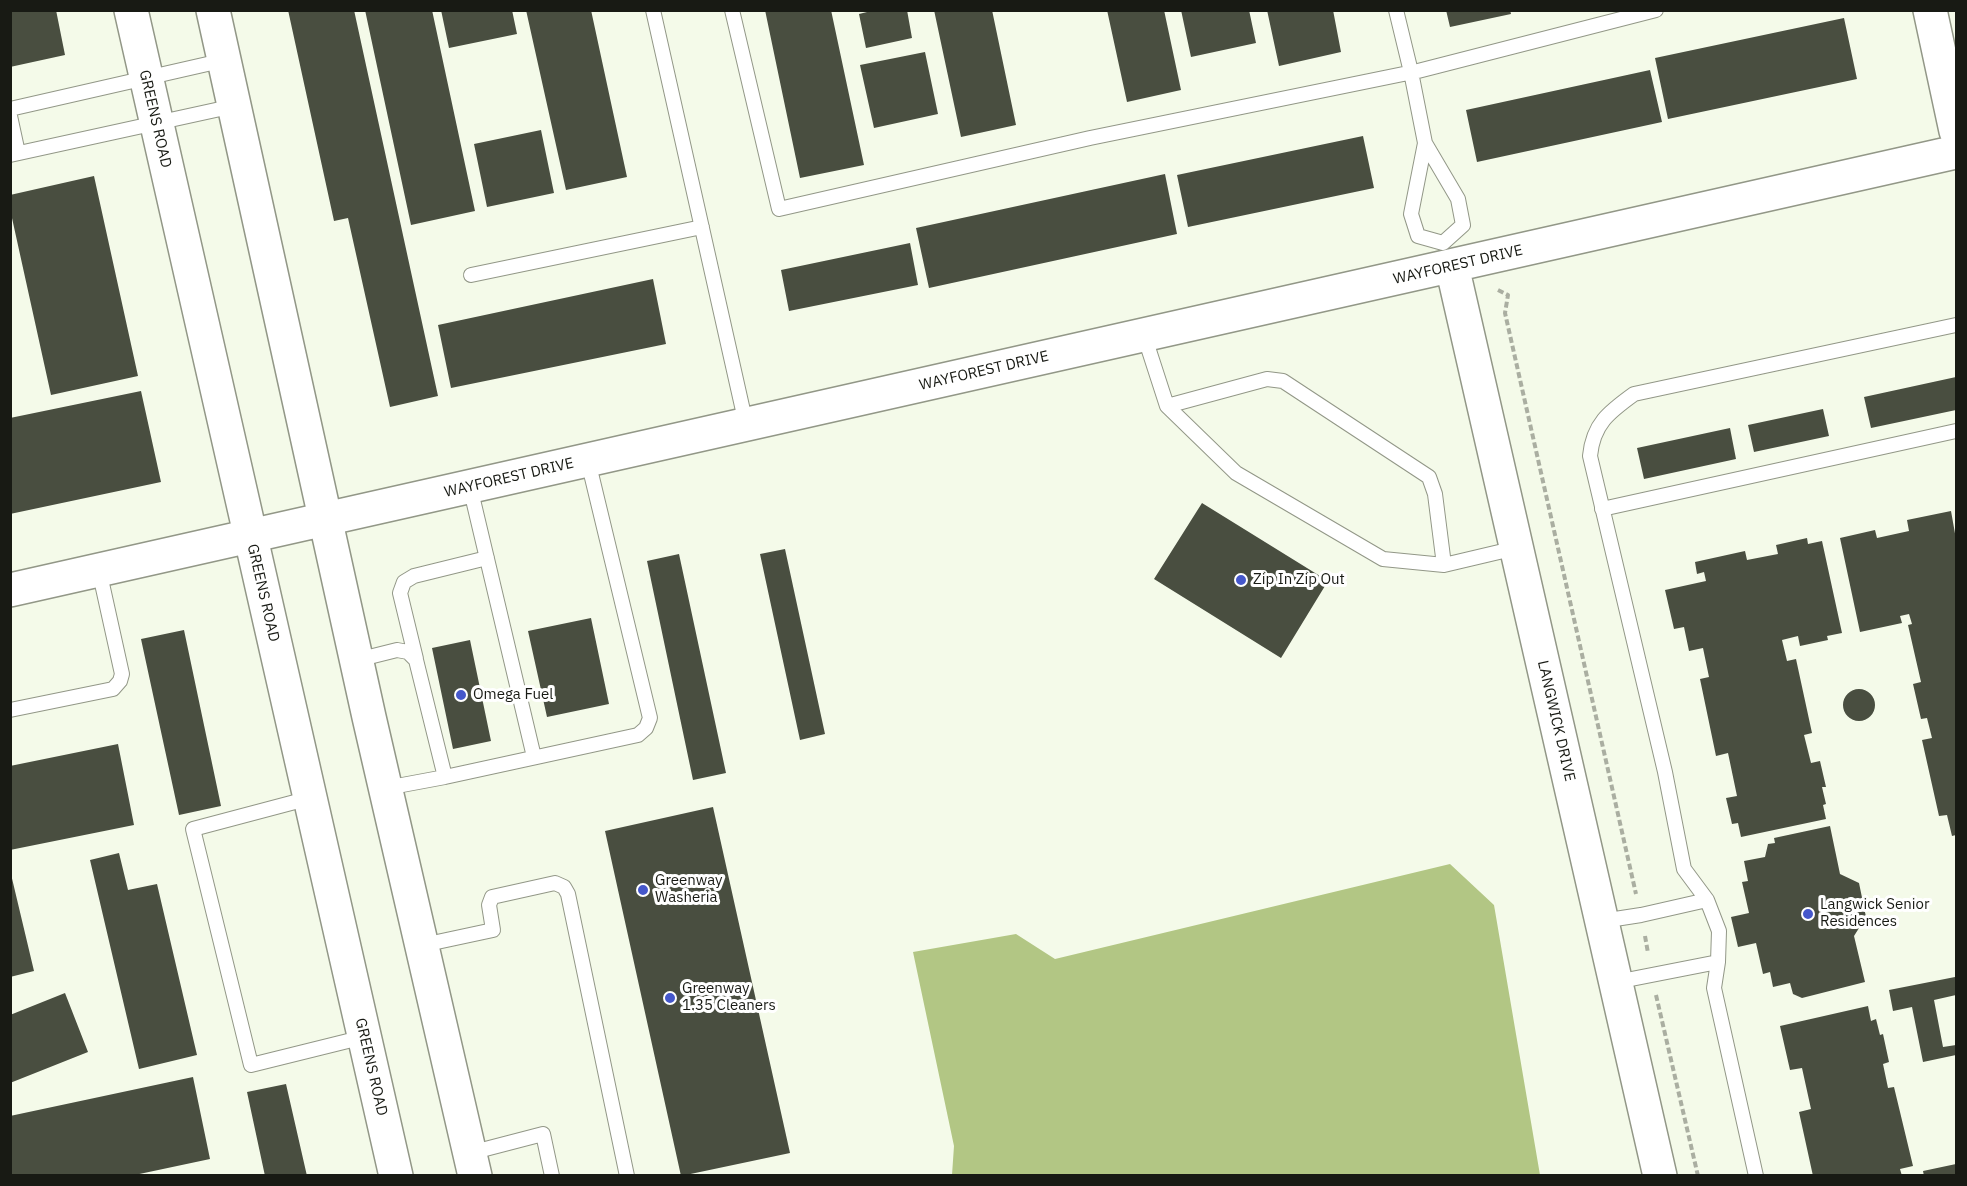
<!DOCTYPE html>
<style>
body{margin:0}
#map{position:relative;width:1967px;height:1186px;overflow:hidden;background:#f4fae9;font-family:"IBM Plex Sans",sans-serif}
canvas{display:block}
.frame{position:absolute;inset:0;border:12px solid #181a14;pointer-events:none}
</style>
<div id="map">
<canvas width="1967" height="1186"></canvas>
<div class="frame"></div>
</div>
<script>
const ctx = document.querySelector('canvas').getContext('2d');
ctx.lineJoin = 'round';
function fill(path, color) {
  ctx.fillStyle = color;
  ctx.fill(path, 'evenodd');
}
function stroke(path, color, width, dash) {
  ctx.strokeStyle = color;
  ctx.lineWidth = width;
  ctx.lineCap = dash ? 'butt' : 'round';
  ctx.setLineDash(dash || []);
  ctx.stroke(path);
}
function drawText(font, color, halo, rows, align = 'center') {
  ctx.font = font + ' "IBM Plex Sans",sans-serif';
  ctx.lineWidth = 6;
  ctx.setLineDash([]);
  ctx.textBaseline = 'middle';
  ctx.strokeStyle = halo;
  ctx.fillStyle = color;
  for (const [text, x, y, turn = 0] of rows) {
    ctx.save();
    ctx.translate(x, y);
    ctx.rotate((+turn || 0) * Math.PI / 180);
    ctx.textAlign = isNaN(turn) ? turn : align;
    if (halo) ctx.strokeText(text, 0, 0);
    ctx.fillText(text, 0, 0);
    ctx.restore();
  }
}
fill(new Path2D(`
 M1450,864l44,41 46,270h-588l2,-29 -41,-194 103,-18 39,25z`), '#b2c684');
fill(new Path2D(`
 M10,10h46l9,45 -55,12z
 M288,10h66l84,386 -48,11 -42,-189 -14,3z
 M365,10h67l43,201 -64,14z
 M441,10h71l5,24 -68,14z
 M526,10h65l36,167 -61,13z
 M765,10h66l33,155 -64,13z
 M875,10h32l5,28 -46,10 -7,-34z
 M934,10h58l24,115 -55,12z
 M1107,10h57l17,80 -54,12z
 M1181,10h68l7,33 -65,14z
 M1267,10h66l8,42 -62,14z
 M1446,10h64l1,4 -61,13z
 M1844,18l13,61 -189,40 -13,-61z
 M925,52l13,62 -64,14 -14,-63z
 M1650,70l12,52 -185,40 -11,-52z
 M541,130l13,63 -67,14 -13,-63z
 M1363,136l11,52 -186,39 -11,-52z
 M1165,174l12,60 -248,54 -13,-60z
 M94,176l44,200 -87,19 -41,-186v-14z
 M910,243l8,42 -129,26 -8,-41z
 M653,279l13,65 -215,44 -13,-63z
 M1956,377v33l-85,18 -7,-31z
 M141,391l20,91 -151,32v-96z
 M1823,409l6,27 -75,16 -6,-27z
 M1730,428l6,31 -92,20 -7,-31z
 M1202,503l126,78 -47,77 -127,-79z
 M1951,511l5,28v296l-4,1 -5,-21 -8,1 -17,-76 10,-2 -5,-20 -6,1 -8,-35 8,-2 -13,-57 4,-1 -3,-10 -9,2 2,7 -42,9 -20,-94 35,-8 2,8 32,-7 -2,-11z
 M1807,538l1,6 14,-3 20,92 -15,3 1,4 -28,6 -2,-10 -16,4 5,21 9,-2 16,74 -8,2 7,28 9,-2 6,26h-4l4,17 -3,1 3,14 -85,18 -3,-14 -6,1 -6,-26 11,-2 -9,-43 -12,3 -16,-77 9,-2 -6,-29 -14,3 -5,-24 -10,2 -9,-39 41,-9 -2,-9 -7,2 -2,-12 50,-11 2,9 31,-6 -2,-9z
 M785,549l40,185 -25,6 -40,-186z
 M679,554l47,219 -33,7 -46,-219z
 M591,618l18,86 -62,13 -19,-86z
 M184,630l37,176 -42,9 -38,-176z
 M470,640l21,101 -38,8 -21,-101z
 M1843 705a16 16 0 1 1 32 0a16 16 0 1 1-32 0Z
 M118,744l16,81 -124,25v-84z
 M713,807l77,346 -109,23 -76,-345z
 M1830,826l10,48 19,9 7,34 -12,19 11,46 -63,16 -9,-4 -3,-11 -17,4 -3,-15 -7,2 -7,-31 -18,4 -7,-30 18,-4 -7,-31 6,-1 -4,-20 21,-4 3,-13 7,-1 -1,-5z
 M119,853l9,37 29,-6 40,171 -58,14 -49,-209z
 M10,870l24,101 -24,6z
 M1955,977l1,18 -22,5 9,47 13,-2v10l-33,7 -11,-55 -19,4 -4,-21z
 M65,993l23,59 -78,31v-68z
 M1868,1006l3,15 5,-2 4,16 3,-1 6,28 -6,2 5,24 6,-1 19,79 -13,3 2,7h-89l-14,-64 12,-3 -9,-41 -12,2 -10,-44z
 M193,1077l17,82 -80,17h-120v-60z
 M286,1084l21,92h-42l-18,-84z
 M1956,1164v12h-32l-1,-5z`), '#494e40');
const lane = new Path2D(`
 M653,10l93,414
 M732,10l47,199 311,-71 328,-67 238,-61
 M1396,10l15,62 14,71 33,56 5,26 -20,18
 M10,109l215,-49
 M10,116l8,37
 M1425,143l-14,71 7,22 25,7
 M10,155l224,-49
 M471,275l231,-48
 M1144,335l23,71 69,67 147,86 61,6 72,-17
 M1167,406l100,-27 16,2 146,96 6,17 9,71
 M470,487l64,270
 M1602,509l354,-78
 M416,659l-16,-66 4,-11 10,-6 73,-18
 M357,660l40,-10 11,2 8,8 29,117
 M10,710l103,-21 7,-8 2,-7 -23,-104
 M386,788l59,-11 193,-42 8,-7 4,-10 -62,-257
 M310,798l-117,31 58,236 113,-28
 M1602,921l39,-6 66,-15
 M423,945l70,-15 -4,-25 3,-8 63,-14 9,4 4,7 59,282
 M1616,982l102,-20
 M470,1153l73,-19 9,42
 M1756,1176l-42,-188 4,-26 1,-31 -12,-31 -23,-31 -19,-97 -75,-316c3,-32 19,-44 44,-62l322,-69`);
const secondary = new Path2D(`
 M131,10l265,1166
 M213,10l156,707 106,459
 M1930,10l26,121
 M1452,266l208,910
 M10,590l1946,-438`);
stroke(lane, '#929787', 16);
stroke(secondary, '#929787', 36);
stroke(new Path2D(`
 M1498,290l10,5 -3,18 131,581
 M1645,936l3,17
 M1656,995l42,181`), '#aaaea1', 4, [6, 3]);
stroke(lane, '#fff', 14);
stroke(secondary, '#fff', 33);
for (const [x, y, r, color] of [
 [1241,580,6,"#4557cb"],
 [461,695,6,"#4557cb"],
 [643,890,6,"#4557cb"],
 [1808,914,6,"#4557cb"],
 [670,998,6,"#4557cb"]
]) {
  const dot = new Path2D();
  dot.arc(x, y, r, 0, 2 * Math.PI);
  ctx.fillStyle = color;
  ctx.fill(dot);
  stroke(dot, '#fff', 2);
}
drawText('15px', '#181a14', '#fff', [
 ["GREENS ROAD",155,119,77],
 ["WAYFOREST DRIVE",1458,265,-13],
 ["WAYFOREST DRIVE",984,371,-13],
 ["WAYFOREST DRIVE",509,478,-13],
 ["GREENS ROAD",263,593,77],
 ["LANGWICK DRIVE",1556,721,77],
 ["GREENS ROAD",371,1067,77]
]);
drawText('15px', '#181a14', '#fff', [
 ["Zip In Zip Out",1253,580],
 ["Omega Fuel",473,695],
 ["Greenway",655,881],
 ["Washeria",655,898],
 ["Langwick Senior",1820,905],
 ["Residences",1820,922],
 ["Greenway",682,989],
 ["1.35 Cleaners",682,1006]
], 'left');
</script>
